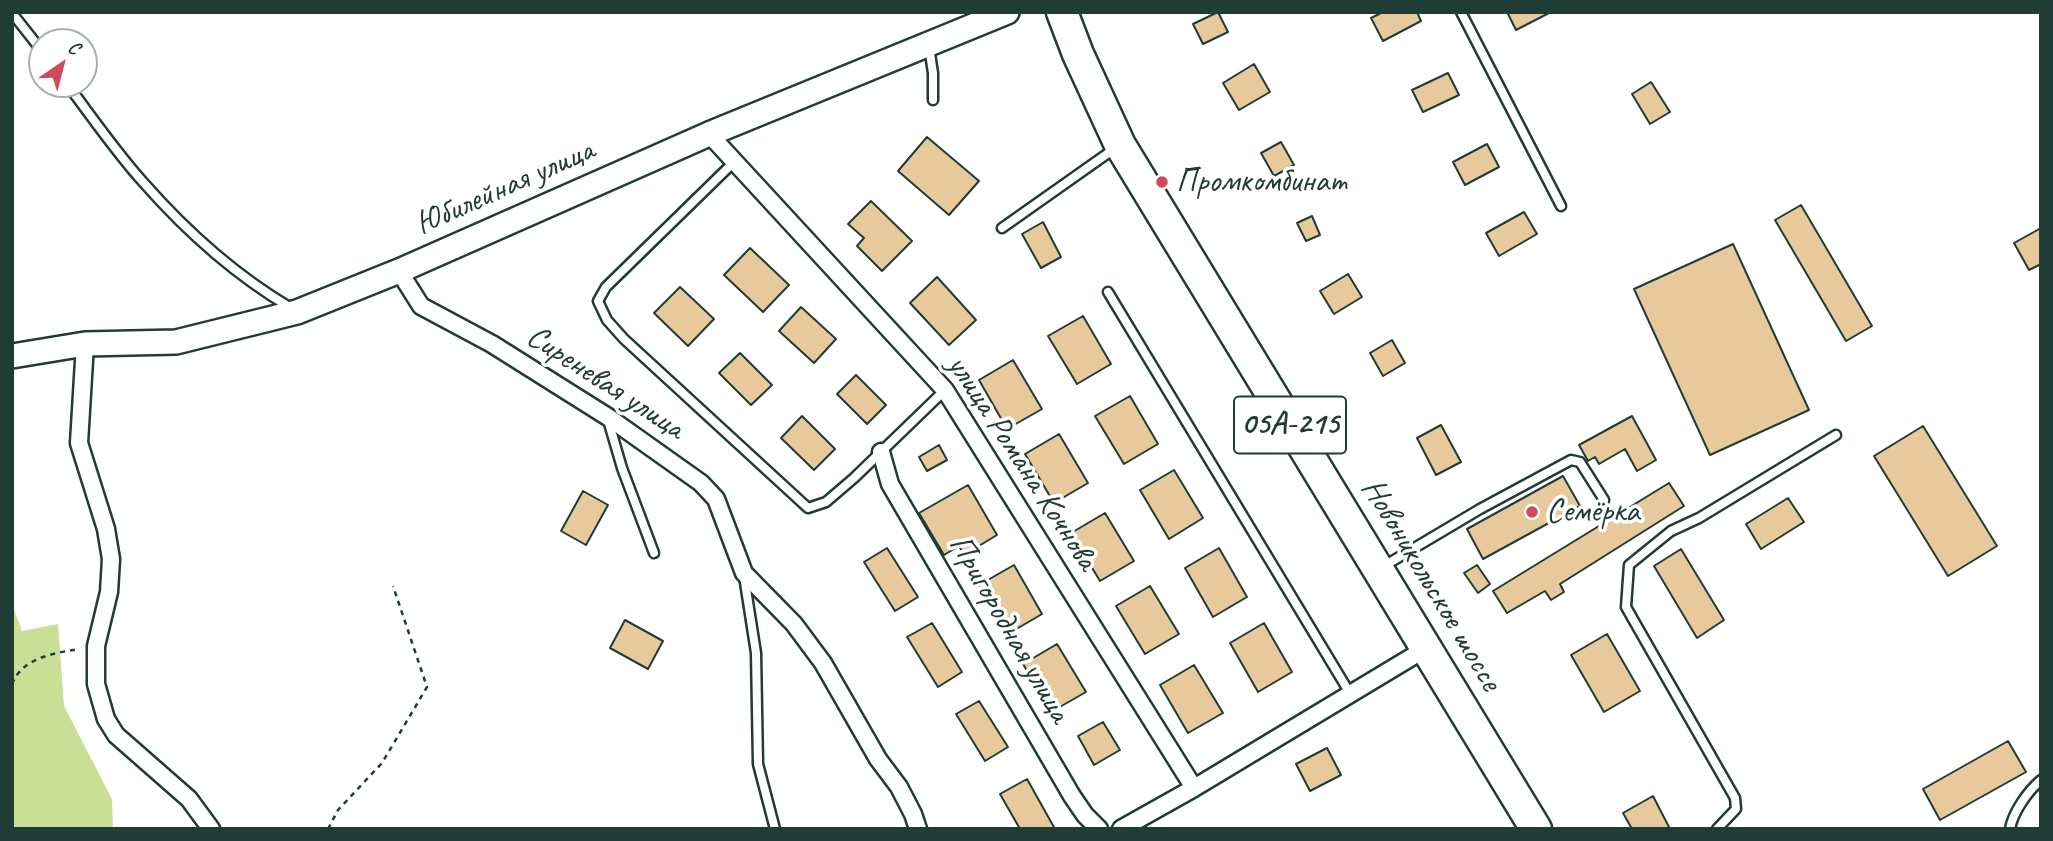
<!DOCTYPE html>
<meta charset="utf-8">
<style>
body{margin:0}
#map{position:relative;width:2053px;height:841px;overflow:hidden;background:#fff;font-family:Caveat,sans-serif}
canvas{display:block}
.frame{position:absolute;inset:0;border:14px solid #1f3d34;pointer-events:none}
.north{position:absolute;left:28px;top:28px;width:70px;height:70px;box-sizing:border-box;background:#fff;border:2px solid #a5b1ae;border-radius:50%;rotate:35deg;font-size:19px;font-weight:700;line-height:28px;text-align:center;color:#1f3d34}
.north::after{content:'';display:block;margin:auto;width:24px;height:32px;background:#d1495b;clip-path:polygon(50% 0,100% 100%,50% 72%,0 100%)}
</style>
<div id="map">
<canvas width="2053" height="841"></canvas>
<div class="frame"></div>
<div class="north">С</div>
</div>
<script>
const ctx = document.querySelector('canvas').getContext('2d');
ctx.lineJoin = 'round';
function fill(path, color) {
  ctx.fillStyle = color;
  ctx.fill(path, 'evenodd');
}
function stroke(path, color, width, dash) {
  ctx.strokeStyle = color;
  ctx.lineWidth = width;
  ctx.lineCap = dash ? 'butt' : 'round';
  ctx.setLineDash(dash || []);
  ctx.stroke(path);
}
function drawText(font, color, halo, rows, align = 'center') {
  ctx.font = font + ' Caveat,sans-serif';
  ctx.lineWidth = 7;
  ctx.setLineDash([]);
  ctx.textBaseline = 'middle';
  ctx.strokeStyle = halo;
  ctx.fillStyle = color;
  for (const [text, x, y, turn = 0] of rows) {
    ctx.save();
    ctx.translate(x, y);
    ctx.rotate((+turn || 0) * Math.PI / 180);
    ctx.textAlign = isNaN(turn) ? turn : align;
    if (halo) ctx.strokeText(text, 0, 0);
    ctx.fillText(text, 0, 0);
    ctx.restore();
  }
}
fill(new Path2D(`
 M12,604l10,27 36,-7 6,82 48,93 1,30h-101z`), '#c7e096');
const building = new Path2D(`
 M1218,12l10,20 -25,12 -10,-20z
 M1383,12h34l4,9 -38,20 -12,-23z
 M1507,12h44l-35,18z
 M1254,64l16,28 -31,18 -16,-27z
 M1448,73l11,22 -36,17 -11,-22z
 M1651,82l19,30 -20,12 -18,-30z
 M927,137l52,44 -30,34 -51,-44z
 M1281,142l13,23 -20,11 -13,-23z
 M1487,144l12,23 -34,18 -12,-23z
 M871,201l41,40 -30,30 -25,-25 7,-8 -16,-14z
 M1801,205l71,121 -26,15 -71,-121z
 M1524,212l13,22 -38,22 -13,-23z
 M1312,216l8,19 -14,6 -9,-18z
 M1043,222l18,35 -20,11 -19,-34z
 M2041,228v36l-12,6 -15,-27z
 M1733,244l76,166 -99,45 -76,-166z
 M750,248l39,37 -26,27 -39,-37z
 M1348,274l14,23 -28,17 -14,-23z
 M937,277l39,43 -27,25 -39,-42z
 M680,287l34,32 -26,27 -34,-33z
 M801,307l35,32 -22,24 -35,-32z
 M1083,316l28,48 -34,20 -29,-48z
 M1392,340l13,23 -22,13 -13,-23z
 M740,353l32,32 -21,20 -32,-32z
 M1013,360l29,49 -35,20 -28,-49z
 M856,375l30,30 -19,19 -30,-30z
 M1130,396l28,48 -34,20 -29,-48z
 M802,416l33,33 -21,21 -33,-32z
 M1632,416l24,44 -19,11 -12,-22 -26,15 -4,-7 -7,4 -9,-16z
 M1441,425l20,37 -25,13 -19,-37z
 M1923,426l74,120 -49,30 -74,-120z
 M1059,434l29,49 -34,20 -29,-49z
 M939,445l8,15 -20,11 -8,-14z
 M1174,470l29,48 -34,21 -29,-49z
 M1563,476l17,30 -97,53 -16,-30z
 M1669,483l15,23 -124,78 4,8 -13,8 -6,-9 -38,22 -14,-22z
 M968,485l29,50 -33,20 -5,-9 -15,9 -25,-42z
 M583,491l25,14 -22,40 -25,-14z
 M1788,498l16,24 -43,27 -15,-25z
 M1105,513l29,48 -34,20 -29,-48z
 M887,548l31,49 -23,14 -31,-49z
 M1219,548l28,49 -34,20 -28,-49z
 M1681,549l43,71 -27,18 -43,-72z
 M1014,565l28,49 -34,20 -29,-49z
 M1477,565l13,19 -12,9 -14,-20z
 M1150,586l29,48 -34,20 -29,-48z
 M625,620l38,21 -15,28 -38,-21z
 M932,623l30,49 -24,15 -31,-50z
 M1264,623l28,49 -34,20 -28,-49z
 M1607,634l33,57 -36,21 -33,-57z
 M1057,644l29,48 -35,20 -28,-48z
 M1194,665l29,48 -35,20 -28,-48z
 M979,701l29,46 -23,14 -29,-47z
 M1103,722l17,28 -26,15 -16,-29z
 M2008,741l18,31 -86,48 -17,-31z
 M1327,748l14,27 -31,16 -14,-27z
 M1027,779l28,50h-35l-20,-35z
 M1653,796l17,33h-38l-9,-16z`);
fill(building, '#e8c99b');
stroke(building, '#1f3d34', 2);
const lane = new Path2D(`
 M1461,12l100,194
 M12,13l30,38
 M929,47l4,26v27
 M67,84c25,33 49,68 76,98 43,49 92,93 148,126
 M735,161l-129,126 -8,14 9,19 17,19 184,169 18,-6 28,-24 91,-88
 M1002,228l112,-79
 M1108,292l243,403
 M608,420l14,48 32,85
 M1384,566l96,-57 91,-49 9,2 24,38
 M744,576l12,77 2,111 17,65
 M1717,829l19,-20 -1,-11 -109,-191 3,-42 42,-34 28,-13 137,-83
 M2010,829c3,-17 18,-38 31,-49`);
const street = new Path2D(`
 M709,134l236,256 249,398
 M399,271l22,35 71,38 116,73 93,66 15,16 28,74 50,51 29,39 55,96 21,28 14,27 5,15
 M85,344l-6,99 27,86 5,30 -2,33 -13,54v38l10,35 10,16 73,64 22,30
 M881,452l9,32 182,312 13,19 14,14
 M1121,829l73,-41 231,-139`);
const secondary = new Path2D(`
 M12,356l73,-12 91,-2 121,-30 102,-41 310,-137 298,-122`);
const highway = new Path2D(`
 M1062,12l16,42 42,91 416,684`);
stroke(lane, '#1f3d34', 13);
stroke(street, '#1f3d34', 21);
stroke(secondary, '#1f3d34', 28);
stroke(highway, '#1f3d34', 35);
stroke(new Path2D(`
 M12,684c10,-26 42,-31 67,-35
 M328,829l10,-19 44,-47 45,-76 -34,-101`), '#1f3d34', 2.5, [5, 5]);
stroke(lane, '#fff', 8);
stroke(street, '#fff', 16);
stroke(secondary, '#fff', 23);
stroke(highway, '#fff', 30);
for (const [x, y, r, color] of [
 [1162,182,7,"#d1495b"],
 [1532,512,7,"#d1495b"]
]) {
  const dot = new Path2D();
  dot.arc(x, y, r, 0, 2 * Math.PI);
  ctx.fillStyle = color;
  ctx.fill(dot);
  stroke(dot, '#fff', 2.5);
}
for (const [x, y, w] of [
 [1290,425,112]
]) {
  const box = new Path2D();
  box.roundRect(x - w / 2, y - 28.5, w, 57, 5);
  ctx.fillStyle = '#fff';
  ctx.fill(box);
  stroke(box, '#1f3d34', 2);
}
drawText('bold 32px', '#1f3d34', null, [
 ["05А-215",1290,425]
]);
drawText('33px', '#1f3d34', '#fff', [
 ["Промкомбинат",1176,182],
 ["Семёрка",1546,512]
], 'left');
drawText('33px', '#1f3d34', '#fff', [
 ["Юбилейная улица",505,188,-24],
 ["Сиреневая улица",605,383,33],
 ["улица Романа Кочнова",1022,463,57],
 ["Новоникольское шоссе",1431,585,59],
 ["Пригородная улица",1009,629,60]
]);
</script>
